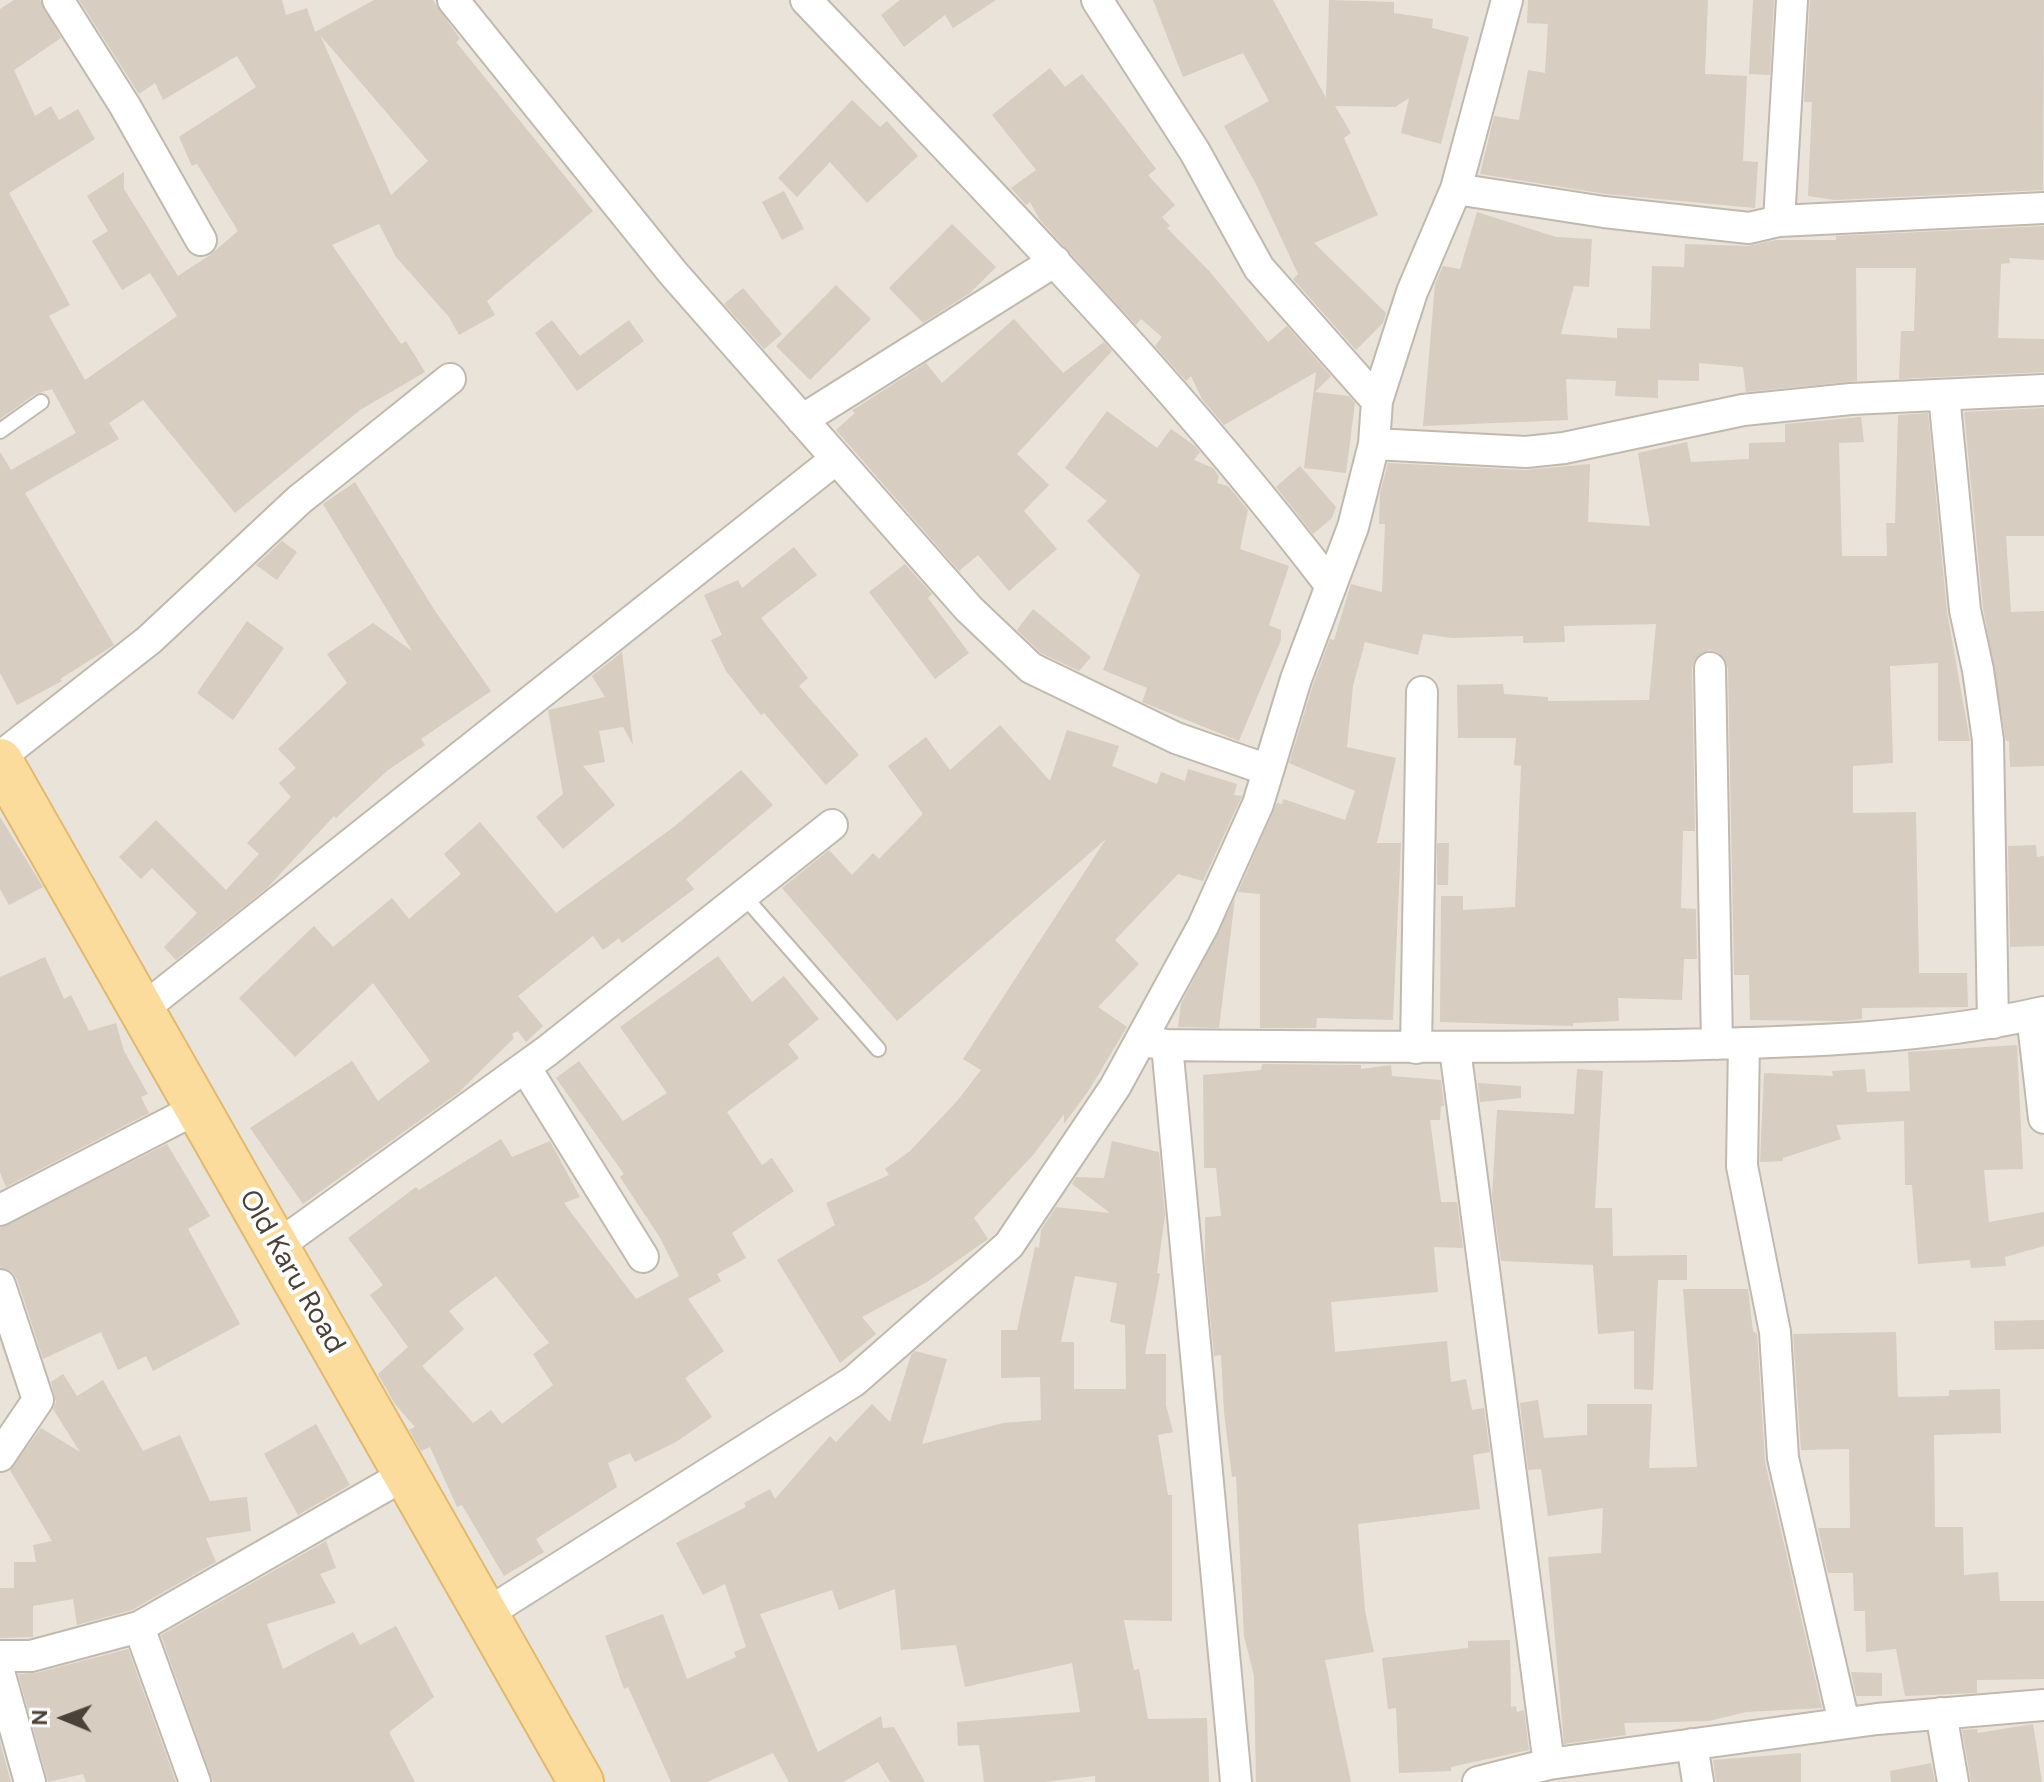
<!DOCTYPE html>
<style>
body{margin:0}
#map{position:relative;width:2044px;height:1782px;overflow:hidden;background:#f5f2eb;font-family:"DM Sans",sans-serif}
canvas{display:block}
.north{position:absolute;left:24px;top:1678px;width:80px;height:80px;-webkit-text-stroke:6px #fff;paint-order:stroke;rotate:271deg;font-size:22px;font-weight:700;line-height:32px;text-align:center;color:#4a4239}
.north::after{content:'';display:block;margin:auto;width:28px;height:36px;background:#4a4239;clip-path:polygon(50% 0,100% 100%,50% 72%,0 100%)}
</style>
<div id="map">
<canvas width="2044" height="1782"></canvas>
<div class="north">N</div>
</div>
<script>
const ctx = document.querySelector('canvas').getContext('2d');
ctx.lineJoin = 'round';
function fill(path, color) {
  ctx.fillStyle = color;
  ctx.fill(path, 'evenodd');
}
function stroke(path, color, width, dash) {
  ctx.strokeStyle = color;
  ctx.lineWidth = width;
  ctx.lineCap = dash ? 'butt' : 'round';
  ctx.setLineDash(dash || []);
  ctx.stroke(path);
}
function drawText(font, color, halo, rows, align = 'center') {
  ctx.font = font + ' "DM Sans",sans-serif';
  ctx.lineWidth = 8;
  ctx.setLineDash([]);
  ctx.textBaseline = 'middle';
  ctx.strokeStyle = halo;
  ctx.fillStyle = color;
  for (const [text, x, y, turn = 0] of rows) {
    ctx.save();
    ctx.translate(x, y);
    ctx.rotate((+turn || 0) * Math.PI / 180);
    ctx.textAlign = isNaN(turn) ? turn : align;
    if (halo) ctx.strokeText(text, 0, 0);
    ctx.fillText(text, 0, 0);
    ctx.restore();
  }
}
fill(new Path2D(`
 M0,0h2044v1782h-2044z`), '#e9e3da');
fill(new Path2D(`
 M14,0h26l21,38 -47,32 21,46 16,-10 8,14 19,-11 17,30 -86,54 61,112 -21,11 36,64 92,-64 -27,-43 -28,17 -30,-49 16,-10 -21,-35 37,-24v17l54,87 32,-21 28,-24 -41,-67 -5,2 -13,-29 77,-50 -19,-31 -74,44 -8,-17 -16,11 -60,-94h203l4,15 21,-7 8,24 59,-32h59l27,39 -4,3 137,169 -106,90 8,14 -36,20 -10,-18 -53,-60 -17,-33 -47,21 69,99 5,-3 19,31 -65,38 -125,103 -92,-113 -34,23 10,16 -94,54 89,152 -54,34 2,2 -45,24 -17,-32v-221l11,18 65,-37 -24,-44 -17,5 -35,25v-410zM320,35l108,126 -37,34z
 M900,0h96l-43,28 -8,-13 -41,32 -23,-32z
 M1153,0h120l53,98 3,-98 65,2v11l39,6 -1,9 37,9 -28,107 -40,-11 8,-35 -14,9 -60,-1 16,27 -7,5 34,77 -64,28 72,70 -3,10 -27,27 -63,-71 5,-5 -41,-88 -33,-60 45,-25 -26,-48 -60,24z
 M1528,0h180l-3,74 42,2 -4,85 15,1 -3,46 -149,-14 -126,-20 14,-58 25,4 9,-50 17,3 3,-49 -21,-1z
 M1753,0h21l-4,75 -21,-1z
 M1810,0h234l-1,190 -208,10 -27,-4 4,-94h-8z
 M1050,68l15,19 17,-13 26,32 48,63 -8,6 27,30 -13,12 8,9 -3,2 43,44 58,70 19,-16 44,50 -16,16 34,4 6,7 -9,70 -42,-5 12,-96 -92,53 -22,-26 -11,-23 -5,5 -31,-35 7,-9 -21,-18 -5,6 -96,-105 -10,-18 -4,3 -15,-17 25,-18 -44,-55z
 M852,100l28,27 7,-6 31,35 -51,47 -37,-41 -33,35 -19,-19z
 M784,191l20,38 -22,11 -20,-38z
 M1477,212l79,25 36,2 -3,48 -15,-1 -13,48 56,4v-10l33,1 2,-63 32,1 1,-23 63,2 28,-6h60v-4l208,-10v34l-35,-2 1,5 -9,1 -3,74 46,1v33l-145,7 2,-48h13l2,-63h-60l1,113 -111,11 -3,-25 -44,-4v18l-41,-1v18l-43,-2 1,-15 -50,-2 2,41 -145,6 12,-142 8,-18 17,3z
 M952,224l44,43 -26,26 -47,30 -34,-35z
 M836,285l35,34 -61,61 -34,-34z
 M743,288l39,46 -18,15 -40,-45z
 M1014,319l49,54 41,-31 8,9 -95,103 32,31 -25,26 33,38 -48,42 -31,-36 -19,16 -123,-141 19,-17 -3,-3 4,-2 70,-45 16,20z
 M552,320l28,36 49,-36 15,21 -67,50 -42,-58z
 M2044,408v128h-38l5,76 33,-1v155l-34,1 -1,-26h-3l-23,-134 -19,-195z
 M1107,411l50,37 14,-19 24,17 5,6 -6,8 19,8 6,8 -2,7 11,3 20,24 -8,39 49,17 -20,59 12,5v10l-42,101 -97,-39 5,-14 -44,-18 37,-95 -53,-54 20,-20 -42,-33z
 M1928,413l19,199 23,129h-32v-78l-48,3 3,97 -40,3v47l63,-1 3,161h48l1,34 -106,1v11l-22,2 -90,-1 -1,-45h-15l-6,-307 -9,-15 -10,-3 -14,9 -3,9 3,163h-12l-2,77 15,1 1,50h-13l-2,41 -64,-2 1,23 -46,2v3l-133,-4 1,-126h22v14l52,-3 6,-141 -7,-1 2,-27h-58l-1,-53 46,-1 1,10 44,3v4l101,-1 7,-76 -92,2 1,16 -42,1v-7l-71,2 -29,-4 -5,21 -53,-13 -12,44 -6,61 49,11 -19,85h24l-8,177 -76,-2 -1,10h-56v-134l-22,-2 39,-89 5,1 1,-5 62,21 10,-29 -66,-28 24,-78 17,-46 4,1 17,-56 31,8 3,-68h-6l1,-31 8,-30 137,7 65,-6 -2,58 62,4 -12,-73 49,-11 4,20 58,-3v-16l36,-1v-18l76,-7 3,25 -25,1 3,113h45l-1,-33h9l3,-108z
 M1300,466l36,41 -4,11 -19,16 -37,-47z
 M355,482l80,129 56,80 -70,48 4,6 -37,25 -52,48 -2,-2 -68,73 -90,71 -12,-13 33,-34 -45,-45 -11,11 -22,-22 37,-37 70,70 33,-36 -12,-11 44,-46 -12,-14 17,-15 -18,-19 69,-66 -20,-29 46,-31 39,28 -89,-147z
 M282,541l15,11 -20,28 -21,-15z
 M794,547l23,28 -56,43 47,60 -9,8 60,69 -33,30 -62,-72 -3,2 -35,-44 -15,-31 11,-5 -18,-40 34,-15 4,8z
 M905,564l27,30 -4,4 41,55 -34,26 -66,-87z
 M1033,609l58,48 -12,14 -38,-18 -24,-23z
 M247,621l37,27 -51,72 -36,-27z
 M622,652l11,93 -10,-18 -24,4 6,31 -22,4 32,39 -52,44 -27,-32 27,-23 -15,-84 57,-13 -13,-21z
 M1000,725l50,56 17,-51 52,16 -7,20 45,18 4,-12 24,9 3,-12 49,15 -3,11 8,1 -39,85 -25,-7 -63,66 24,24 -41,43 29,20 -38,63 -25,34v-10l-31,41 -59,63 14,21 -61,43 -65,35 14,17 -36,29 -63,-103 58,-35 -9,-22 63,-28 -4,-6 25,-18 48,-51 23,-30 -18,-11 143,-220 -209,182 -115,-133 47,-38 23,25 21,-22 6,6 44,-45 -35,-48 38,-29 24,33z
 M741,770l32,35 -87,74 8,10 -72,54 -3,-5 -16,12 -10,-14 -75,60 25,30 -17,16 -8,-11 -6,3 2,4 -56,55 -155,111 -53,-76 102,-67 26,40 52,-40 -57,-78 -78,74 -56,-59 75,-72 19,21 59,-49 17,21 52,-45 -17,-20 36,-32 76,91 119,-87z
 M0,817l43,70 -34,18 -9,-16z
 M1437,843h12l-1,42h-11z
 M2036,845l1,12 7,-1v90l-34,1 -2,-101z
 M1235,898l-16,130 -41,-1 3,-23z
 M718,956l34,46 32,-26 35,43 -31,25 11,14 -72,54 35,53 10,-7 22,33 -62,42 14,25 -29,16 4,7 -33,18 36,52 -39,27 27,39 -36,25 -41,20 -5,-9 -22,10 9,24 -81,52 8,13 -40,24 -42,-71 -5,2 -27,-60 -9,4 -12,-21 6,-3 -20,-23 -17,-30 30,-27 -38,-52 13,-10 -35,-47 68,-51 3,3 82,-51 11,18 38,-16 30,56 -16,6 72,96 43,-23 -20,-40 -39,-59 4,-3 -68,-96 23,-17 44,60 44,-28 -47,-66zM496,1276l53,67 -16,11 20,31 -51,39 -11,-14 -18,13 -51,-57 42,-37 -15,-18z
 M45,957l19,42 7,-4 18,36 27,-8 8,28 24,43 -7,3 8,16 -143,74 -6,-14v-196z
 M2017,1045l6,124 -39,1 5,52 55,-10v34l-39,11 1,9 -35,2 -1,-8 -52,4 -6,-79h-7l-1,-64 -68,4 5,14 -58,19v3l-23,1 4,-89 69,3 -1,-5 33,-2 2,23 43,-1 -2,-39z
 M1262,1064l99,1v4l30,-4 1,11 49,4 3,26h-3l-1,14h-10l11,82h16l6,46 -29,-1 4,45 -107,10 4,50 112,-11 4,41 15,-3 6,31 12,-2 6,44 -17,3 7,54 -122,15 7,87 9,41 -49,8 26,122h-95l-2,-106 -10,-40 -8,-160 -4,1 -8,-65 -3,-57 -7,1 -9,-94v-45l16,-1 -5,-48h-12l-1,-93 58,-5z
 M1577,1069l26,2 -8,137h17l1,48 74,-1v25h-29l-5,110 -19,-1v-58l-36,3 -5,-69 -92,-4 -9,-65 5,-86 77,4z
 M1478,1083l43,3v12l-41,4z
 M1112,1141l47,11 6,63 -8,58 3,1 -15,80h21v51l7,27 -15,3 10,60h4v126l-48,-1 10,50 5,-1 9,50 59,-1 2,64h-114v-6l-51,6h-60l-5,-37 -21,1 -1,-24 123,-10 -8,-49 -107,24 -9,-42 -55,5 -6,-61 -56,21 -7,-20 -72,24 58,138 63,-36 2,12 11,-1 31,55h-35l-12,-20 -35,20h-54l-16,-29 -66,29h-36l-43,-95 -4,2 -19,-53 58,-22 24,65 49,-22 -2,-5 12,-5 -21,-63 -22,11 -27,-52 70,-36 -2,-4 26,-14 5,10 55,-63 6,6 36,-38 18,18 21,-67 4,-4 32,8 -25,85 81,-21 38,-3 -1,-43 -39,1v-48h16l18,-83 4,1 2,-18 15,-23 54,6 -38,-29 4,-7 28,1zM1075,1276l42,7 -7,39 15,3 1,64h-52v-47h-13z
 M167,1144l43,72 -22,13 52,95 -87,47 -7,-15 -28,14 -17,-38 -58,27 -26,-80 -6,-8 -11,-4v-39z
 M1683,1289h65l5,42 4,3 8,128 57,246 -76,4 -37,9 -85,2 2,12 -62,9 -16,-187 53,-4 2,-45 -55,8 -7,-47 -13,1 -8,-67 18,-3 6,38 43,-3v-31h65l-3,64 48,-1z
 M2044,1320v29l-49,1 -1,-29z
 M1896,1332l2,65 51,-1v-6l51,-1 1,44 -67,2 1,92h28l1,48 34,-3 2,29h44v78l-67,1v13l-72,3 -9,-47 -30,3 -1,-41h-11l-1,-38h-25l-10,-45h32l-1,-79 -48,1 -8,-116z
 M63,1374l14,22 26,-16 40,71 37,-16 30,66 37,-4 4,34 -45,7 10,24 -84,48 -55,15 -4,-26 -40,7v31l-33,1v-50h14v-26h22l-3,-17 19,-4 -42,-71 31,-42 39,24 -27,-43 3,-7 -5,-20z
 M316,1424l34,61 -52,30 -34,-61z
 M326,1541l10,27 -16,6 16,29 -69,21 16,45 70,-37 7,13 36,-19 38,71 -45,35 26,50h-202l-52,-147z
 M1510,1640l1,67 5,-1 1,6 7,-2 5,40 -78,17v4l-52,2 -3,-65 -8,1 -6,-51 86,-10v-7z
 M128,1649l48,133h-90l-3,-8 -35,8 -30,-108 18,-1z
 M1851,1672l31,1v23h-26z
 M2033,1724l9,58h-71l-9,-52 15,-1 1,4z
 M0,1742l11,40h-11z
 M1801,1753v29h-85l-3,-22z
 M1931,1763l4,19h-44l-1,-11z`), '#d7cdc1');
const lane = new Path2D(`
 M0,431l41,-29
 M743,895l135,154`);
const street = new Path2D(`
 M58,0l67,106 76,134
 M453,0l220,273 296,336 62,59 145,70 92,32
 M806,0c181,190 366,377 525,586
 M1097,0l98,152 64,116 118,133
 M1456,189l148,23 145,16 30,-7 265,-13
 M1779,221l13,-221
 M1944,395l21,215 13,60 10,70 5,283
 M802,420l253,-159
 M1374,444l152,8 38,-4 179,-38 108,-11 193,-9
 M1710,668l7,376
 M0,757l149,-117 150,-140 151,-121
 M139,1012l697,-553
 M2032,1015l12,103
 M1142,1041l25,4c168,2 335,3 503,0 126,-3 251,-5 374,-33
 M1744,1043l-2,123 33,166 8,126 61,265
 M1167,1045l69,737
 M1416,1048l6,-356
 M1455,1049l94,715
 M525,1067l118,190
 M0,1210l196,-101
 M276,1247l271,-196 285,-226
 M0,1285l38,115 -38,56
 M486,1614l368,-233 155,-136 106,-158 88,-161 55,-122 38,-125 57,-152 21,-83 3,-43 35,-109 44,-103 51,-189
 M139,1627l56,155
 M0,1656h31l108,-29 269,-154
 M0,1675l30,107
 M1941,1713l12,69
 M1692,1744l6,38
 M1478,1782l71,-18 328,-45 167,-14`);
const primary = new Path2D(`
 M0,761l581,1021`);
stroke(lane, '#c1b9ae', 18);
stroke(street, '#c1b9ae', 34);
stroke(primary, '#e2b86c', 48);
stroke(lane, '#fff', 14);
stroke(street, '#fff', 30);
stroke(primary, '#fcdc9d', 44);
drawText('28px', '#4a4239', '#fff', [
 ["Old Karu Road",291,1272,60]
]);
</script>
